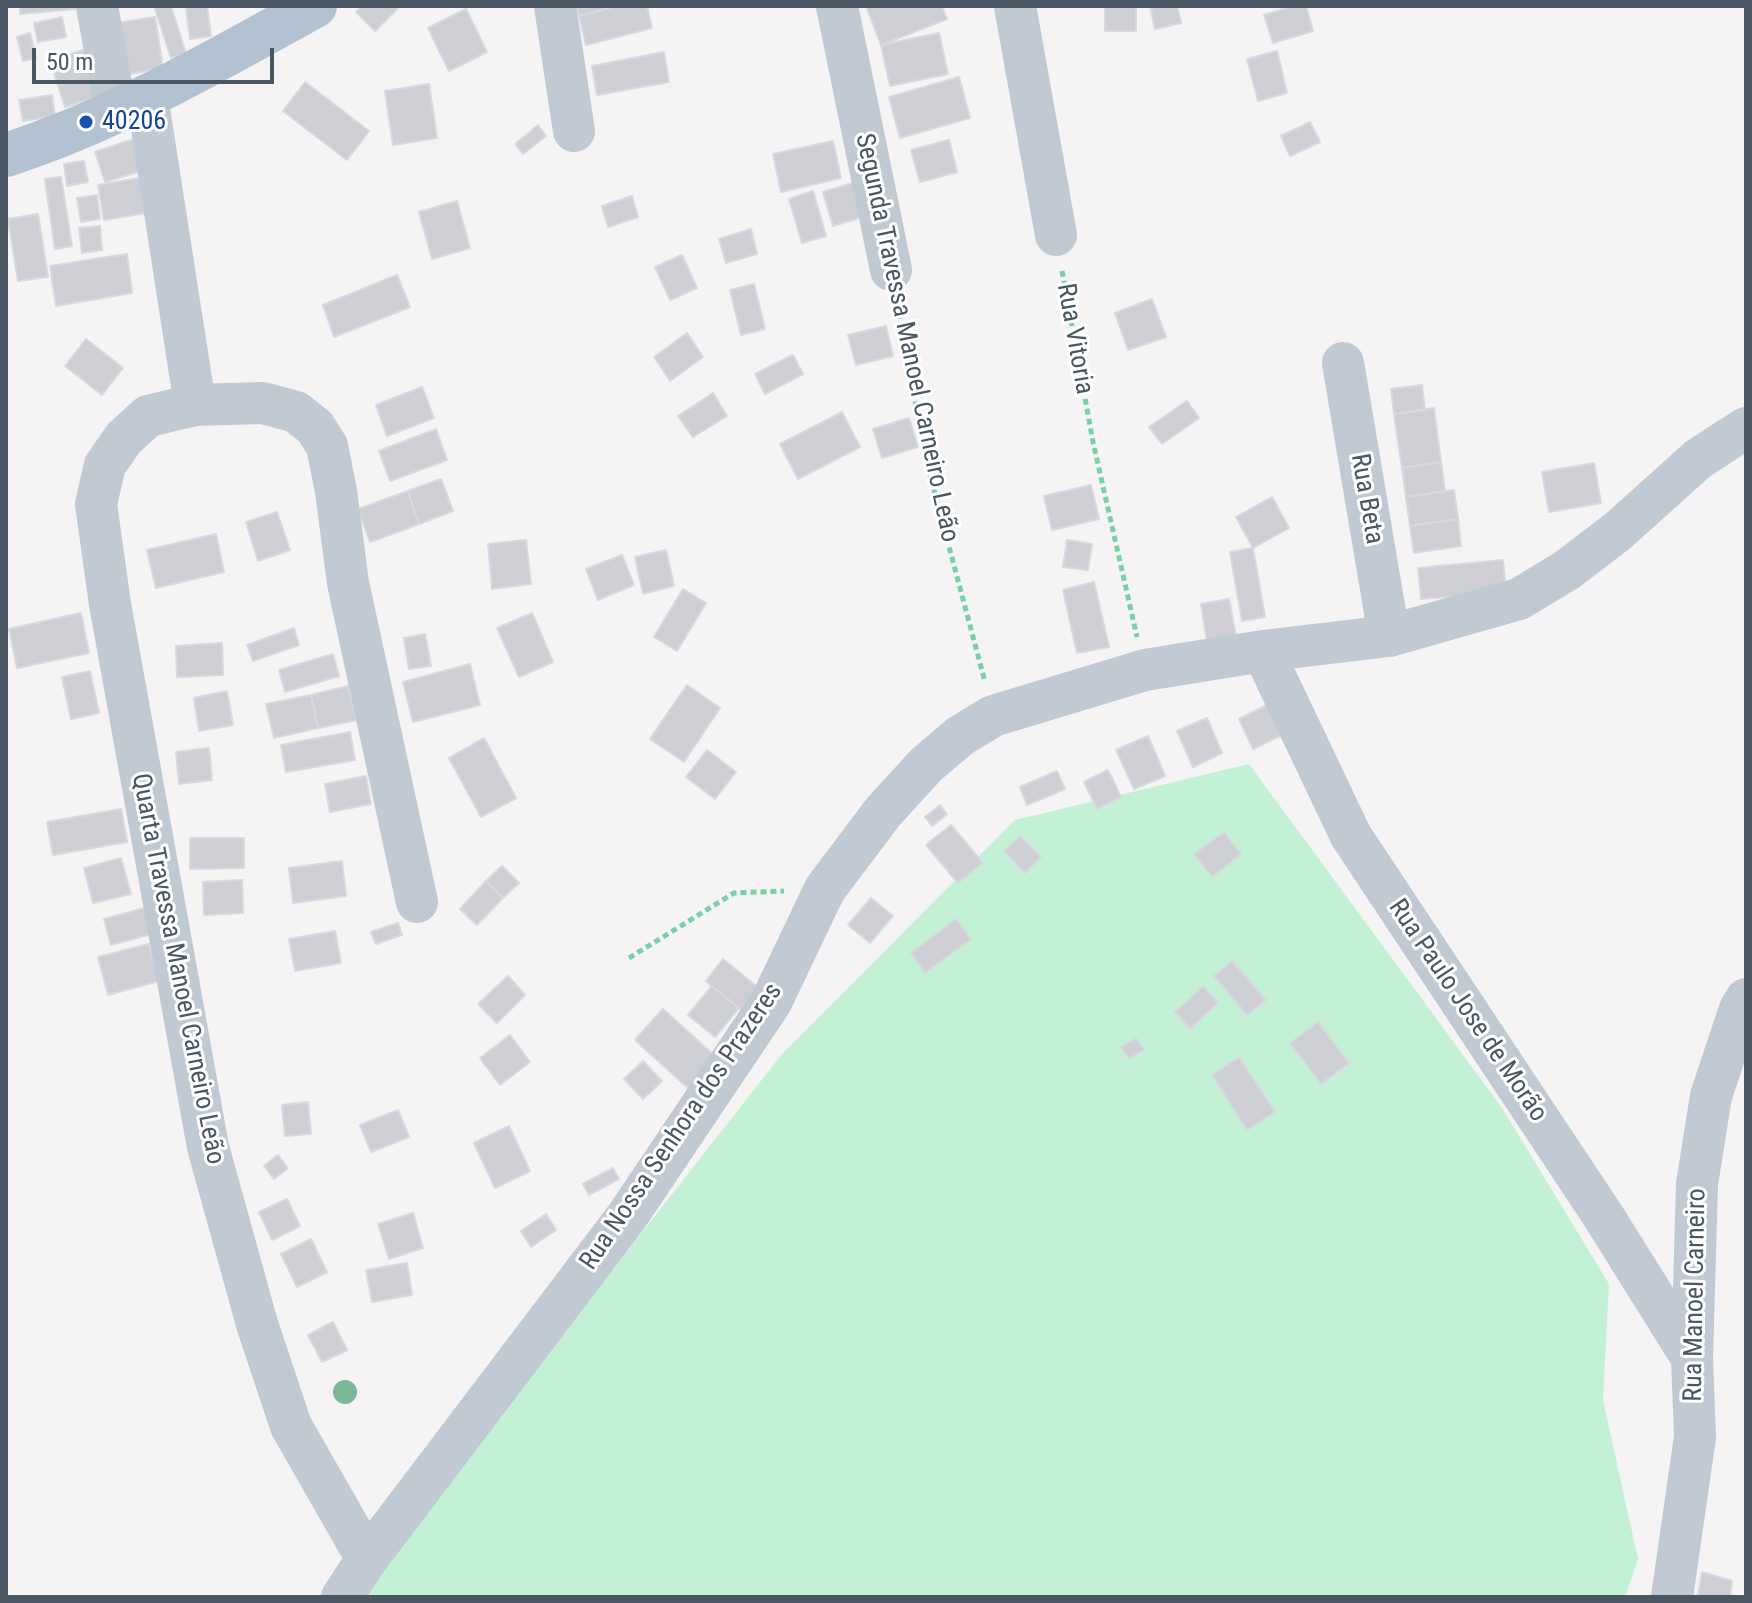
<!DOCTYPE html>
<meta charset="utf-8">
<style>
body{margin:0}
#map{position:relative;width:1752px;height:1603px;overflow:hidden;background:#f5f3f3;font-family:"Roboto Condensed",sans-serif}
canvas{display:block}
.frame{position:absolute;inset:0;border:8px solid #4a5661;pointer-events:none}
.scale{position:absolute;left:32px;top:48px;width:242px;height:36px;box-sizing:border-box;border:4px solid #4a5661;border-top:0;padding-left:10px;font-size:24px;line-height:28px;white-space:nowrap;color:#4a5661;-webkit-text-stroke:6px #fff;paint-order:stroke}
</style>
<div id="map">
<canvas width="1752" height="1603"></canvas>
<div class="frame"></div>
<div class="scale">50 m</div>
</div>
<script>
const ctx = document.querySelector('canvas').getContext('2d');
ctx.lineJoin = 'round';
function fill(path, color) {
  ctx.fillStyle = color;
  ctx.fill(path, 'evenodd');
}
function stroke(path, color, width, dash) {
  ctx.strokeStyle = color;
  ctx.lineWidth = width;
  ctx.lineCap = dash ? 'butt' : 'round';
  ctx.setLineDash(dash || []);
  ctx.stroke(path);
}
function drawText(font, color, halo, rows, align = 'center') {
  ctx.font = font + ' "Roboto Condensed",sans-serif';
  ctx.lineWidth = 6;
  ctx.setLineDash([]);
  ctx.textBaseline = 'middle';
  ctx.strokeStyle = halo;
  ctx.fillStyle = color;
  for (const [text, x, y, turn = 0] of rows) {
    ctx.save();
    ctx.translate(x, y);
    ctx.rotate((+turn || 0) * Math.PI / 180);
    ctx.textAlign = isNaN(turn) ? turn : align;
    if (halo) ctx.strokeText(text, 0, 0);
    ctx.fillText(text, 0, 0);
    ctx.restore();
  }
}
fill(new Path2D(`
 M1249,764l253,344 107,176 -6,116 35,159 -13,38h-1258l62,-93 353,-450 233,-234z`), '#c3f1d5');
const building = new Path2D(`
 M20,6h55v3l-55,5z
 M154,6h17l15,48 -15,4z
 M207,6l4,30 -21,3 -4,-31z
 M362,6h38l-25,25 -19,-19z
 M577,6h40l-38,10z
 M617,6h30l5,22 -66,17 -7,-29z
 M866,6h76l5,13 -66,26z
 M1105,6h31v25h-31z
 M1150,6h27l4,17 -26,6z
 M1294,6h12l7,25 -40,12 -9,-28z
 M466,9l21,43 -38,19 -21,-43z
 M62,17l4,20 -28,5 -4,-19z
 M155,17l8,51 -44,8 -8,-52z
 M30,33l6,25 -13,3 -6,-24z
 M939,33l9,41 -58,12 -9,-41z
 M89,48l15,46 -39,13 -15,-46z
 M1277,51l10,42 -29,8 -11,-42z
 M664,52l5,30 -72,13 -5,-29z
 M959,77l11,41 -70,20 -11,-41z
 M305,82l64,49 -22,29 -64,-49z
 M429,84l8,54 -44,7 -8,-54z
 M52,95l3,21 -32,5 -4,-21z
 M1310,122l10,20 -30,14 -9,-20z
 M538,125l8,11 -23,18 -8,-10z
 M137,138l10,31 -42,13 -10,-30z
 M949,140l8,32 -37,10 -9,-32z
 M833,141l8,37 -60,14 -8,-38z
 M84,161l4,21 -21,4 -3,-22z
 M61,177l11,69 -17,3 -10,-70z
 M140,178l6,35 -42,7 -6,-35z
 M856,182l10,34 -33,10 -10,-34z
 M813,191l13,45 -24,7 -13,-44z
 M97,195l3,24 -19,3 -4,-24z
 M632,196l6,21 -30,10 -6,-21z
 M457,201l13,47 -38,11 -13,-47z
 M38,214l10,63 -30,4 -10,-62z
 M100,226l2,24 -20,3 -3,-25z
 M751,229l6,25 -31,9 -7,-24z
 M127,254l5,39 -76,13 -6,-40z
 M682,255l15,33 -27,12 -15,-33z
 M397,275l13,32 -76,30 -11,-32z
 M754,284l11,45 -24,6 -11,-45z
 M1152,299l14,38 -38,13 -13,-37z
 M886,326l7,30 -37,9 -8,-30z
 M687,333l16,24 -33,24 -16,-24z
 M86,339l37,29 -21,27 -37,-29z
 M793,355l10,19 -38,20 -10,-20z
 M1422,385l3,25 -31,4 -3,-25z
 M422,387l12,31 -47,18 -11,-31z
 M713,393l14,23 -34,21 -15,-21z
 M1187,401l12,17 -37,26 -13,-17z
 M1434,408l7,54 -39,6 -8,-54z
 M842,412l18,35 -62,32 -18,-35z
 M909,418l9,29 -36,11 -9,-29z
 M436,429l11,31 -57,21 -11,-30z
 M1441,462l4,29 -39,6 -4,-29z
 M1594,463l7,40 -52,9 -7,-40z
 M441,479l12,32 -34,13 -11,-33z
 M1091,485l8,34 -47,11 -8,-34z
 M1454,490l4,29 -48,7 -4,-29z
 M408,491l11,33 -49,18 -12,-33z
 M1272,497l17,31 -36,20 -17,-31z
 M277,512l13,38 -32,11 -12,-39z
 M1458,519l3,27 -47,7 -4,-27z
 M216,534l8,38 -68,16 -9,-38z
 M526,540l5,44 -39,5 -4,-45z
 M1067,540l25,4 -4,26 -25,-3z
 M1253,548l12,69 -23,4 -12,-69z
 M666,550l8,36 -31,8 -8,-37z
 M622,555l12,30 -36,15 -12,-31z
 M1503,560l3,32 -85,7 -3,-31z
 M1094,582l15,65 -32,6 -14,-63z
 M683,589l23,14 -29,48 -23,-14z
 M1229,599l7,38 -29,5 -6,-38z
 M81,613l8,40 -72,15 -8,-39z
 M532,613l21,49 -34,15 -22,-49z
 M294,628l5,17 -46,16 -6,-16z
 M425,634l6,32 -22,3 -5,-31z
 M222,643l1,32 -46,2 -1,-31z
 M333,654l6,22 -54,16 -6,-22z
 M470,664l10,41 -67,17 -10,-40z
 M90,671l9,42 -28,6 -9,-42z
 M687,685l33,23 -36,54 -34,-23z
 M348,686l8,34 -38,8 -7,-33z
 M227,691l6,34 -34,6 -5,-33z
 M311,695l7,33 -44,10 -8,-34z
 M1283,697l15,30 -45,22 -14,-30z
 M1207,718l15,35 -29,14 -16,-36z
 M350,732l5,28 -69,12 -5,-27z
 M1148,736l17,40 -31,13 -18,-39z
 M484,738l32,60 -35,19 -32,-59z
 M209,748l3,32 -33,4 -3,-32z
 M707,750l29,22 -21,27 -29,-22z
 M1108,770l13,27 -24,12 -13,-27z
 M1057,771l8,18 -38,16 -7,-18z
 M366,776l5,28 -41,8 -5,-28z
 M940,805l7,9 -15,12 -7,-9z
 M121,809l6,33 -74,13 -6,-33z
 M951,825l32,38 -25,20 -32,-38z
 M1224,832l17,22 -29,23 -18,-23z
 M1020,836l21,21 -16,16 -21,-22z
 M190,838h54v30l-54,1z
 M121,858l10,36 -38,9 -9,-35z
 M342,861l4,35 -53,7 -4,-35z
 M502,866l17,17 -16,15 -17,-17z
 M242,880l1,33 -39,2 -1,-33z
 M486,881l17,17 -26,27 -17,-16z
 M871,898l22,18 -23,27 -22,-18z
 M152,906l7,26 -48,13 -7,-26z
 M956,919l15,20 -46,34 -14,-20z
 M398,923l4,12 -26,9 -5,-12z
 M335,931l6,32 -46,8 -6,-32z
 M149,944l10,37 -51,14 -10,-38z
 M723,959l49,40 -18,22 -48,-40z
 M1232,961l34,39 -19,15 -33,-39z
 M508,976l17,19 -28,28 -19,-19z
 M712,986l27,22 -24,29 -27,-22z
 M1203,986l15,17 -28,26 -15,-17z
 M663,1009l54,49 -28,31 -54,-49z
 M1318,1022l31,41 -28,21 -31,-41z
 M510,1035l20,27 -30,23 -20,-27z
 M1136,1038l8,12 -15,9 -8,-12z
 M1239,1057l36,55 -28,18 -35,-55z
 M643,1061l19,20 -19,18 -19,-20z
 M308,1102l3,32 -26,2 -3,-31z
 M398,1110l11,27 -38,15 -11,-27z
 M509,1126l21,45 -35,17 -21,-45z
 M278,1155l10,13 -14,11 -10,-13z
 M613,1168l6,11 -30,16 -6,-11z
 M287,1199l13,27 -28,14 -13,-28z
 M413,1213l10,35 -34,11 -11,-35z
 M546,1214l10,16 -25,17 -10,-16z
 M311,1239l16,33 -30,15 -16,-33z
 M407,1263l5,32 -40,7 -6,-32z
 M333,1322l14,28 -25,12 -14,-27z
 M1702,1572l30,9 -2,16h-32z`);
fill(building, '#cdcfd5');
stroke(building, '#d7d9de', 2);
stroke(new Path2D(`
 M1062,271l31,171 44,195
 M897,303l29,157 59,222
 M629,958l105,-65 50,-2`), '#7ad0a6', 5, [6, 4]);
stroke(new Path2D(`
 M97,6l19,106
 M555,6l19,125
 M837,6l54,264
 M1015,6l41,229
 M147,96l48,309 -47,11 -24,22 -19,27 -9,39 14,100 98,543 49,177 34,102 76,133
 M1343,363l46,273
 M195,405l68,-2 33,9 19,15 12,19 9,45 12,92 69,319
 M1263,651l88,185 251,378 90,144
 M342,1597l25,-38 261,-344 143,-213 54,-113 58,-77 43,-47 34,-29 33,-20 152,-46 118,-19 126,-15 130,-37 48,-29 51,-39 80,-72 48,-31
 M1672,1597l23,-160 -3,-79 5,-174 14,-88 29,-87 6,-10`), '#c1cad2', 42);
stroke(new Path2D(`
 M6,155c109,-35 209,-94 309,-149`), '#b3c2d1', 44);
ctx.fillStyle = '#7bb799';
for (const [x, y] of [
 [345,1392]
]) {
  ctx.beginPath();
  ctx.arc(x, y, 12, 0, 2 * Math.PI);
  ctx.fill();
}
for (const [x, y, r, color] of [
 [86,122,8,"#1a4fb4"]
]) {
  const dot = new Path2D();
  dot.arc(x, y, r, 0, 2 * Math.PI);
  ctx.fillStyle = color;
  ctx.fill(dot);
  stroke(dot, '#fff', 3);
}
drawText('26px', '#164399', '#fff', [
 ["40206",102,122]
], 'left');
drawText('26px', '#4a5661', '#fff', [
 ["Segunda Travessa Manoel Carneiro Leão",906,338,78],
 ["Rua Vitoria",1074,339,80],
 ["Rua Beta",1366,499,80],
 ["Quarta Travessa Manoel Carneiro Leão",177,969,79],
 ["Rua Paulo Jose de Morão",1467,1011,56],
 ["Rua Nossa Senhora dos Prazeres",682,1127,-56],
 ["Rua Manoel Carneiro",1696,1295,-89]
]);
</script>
